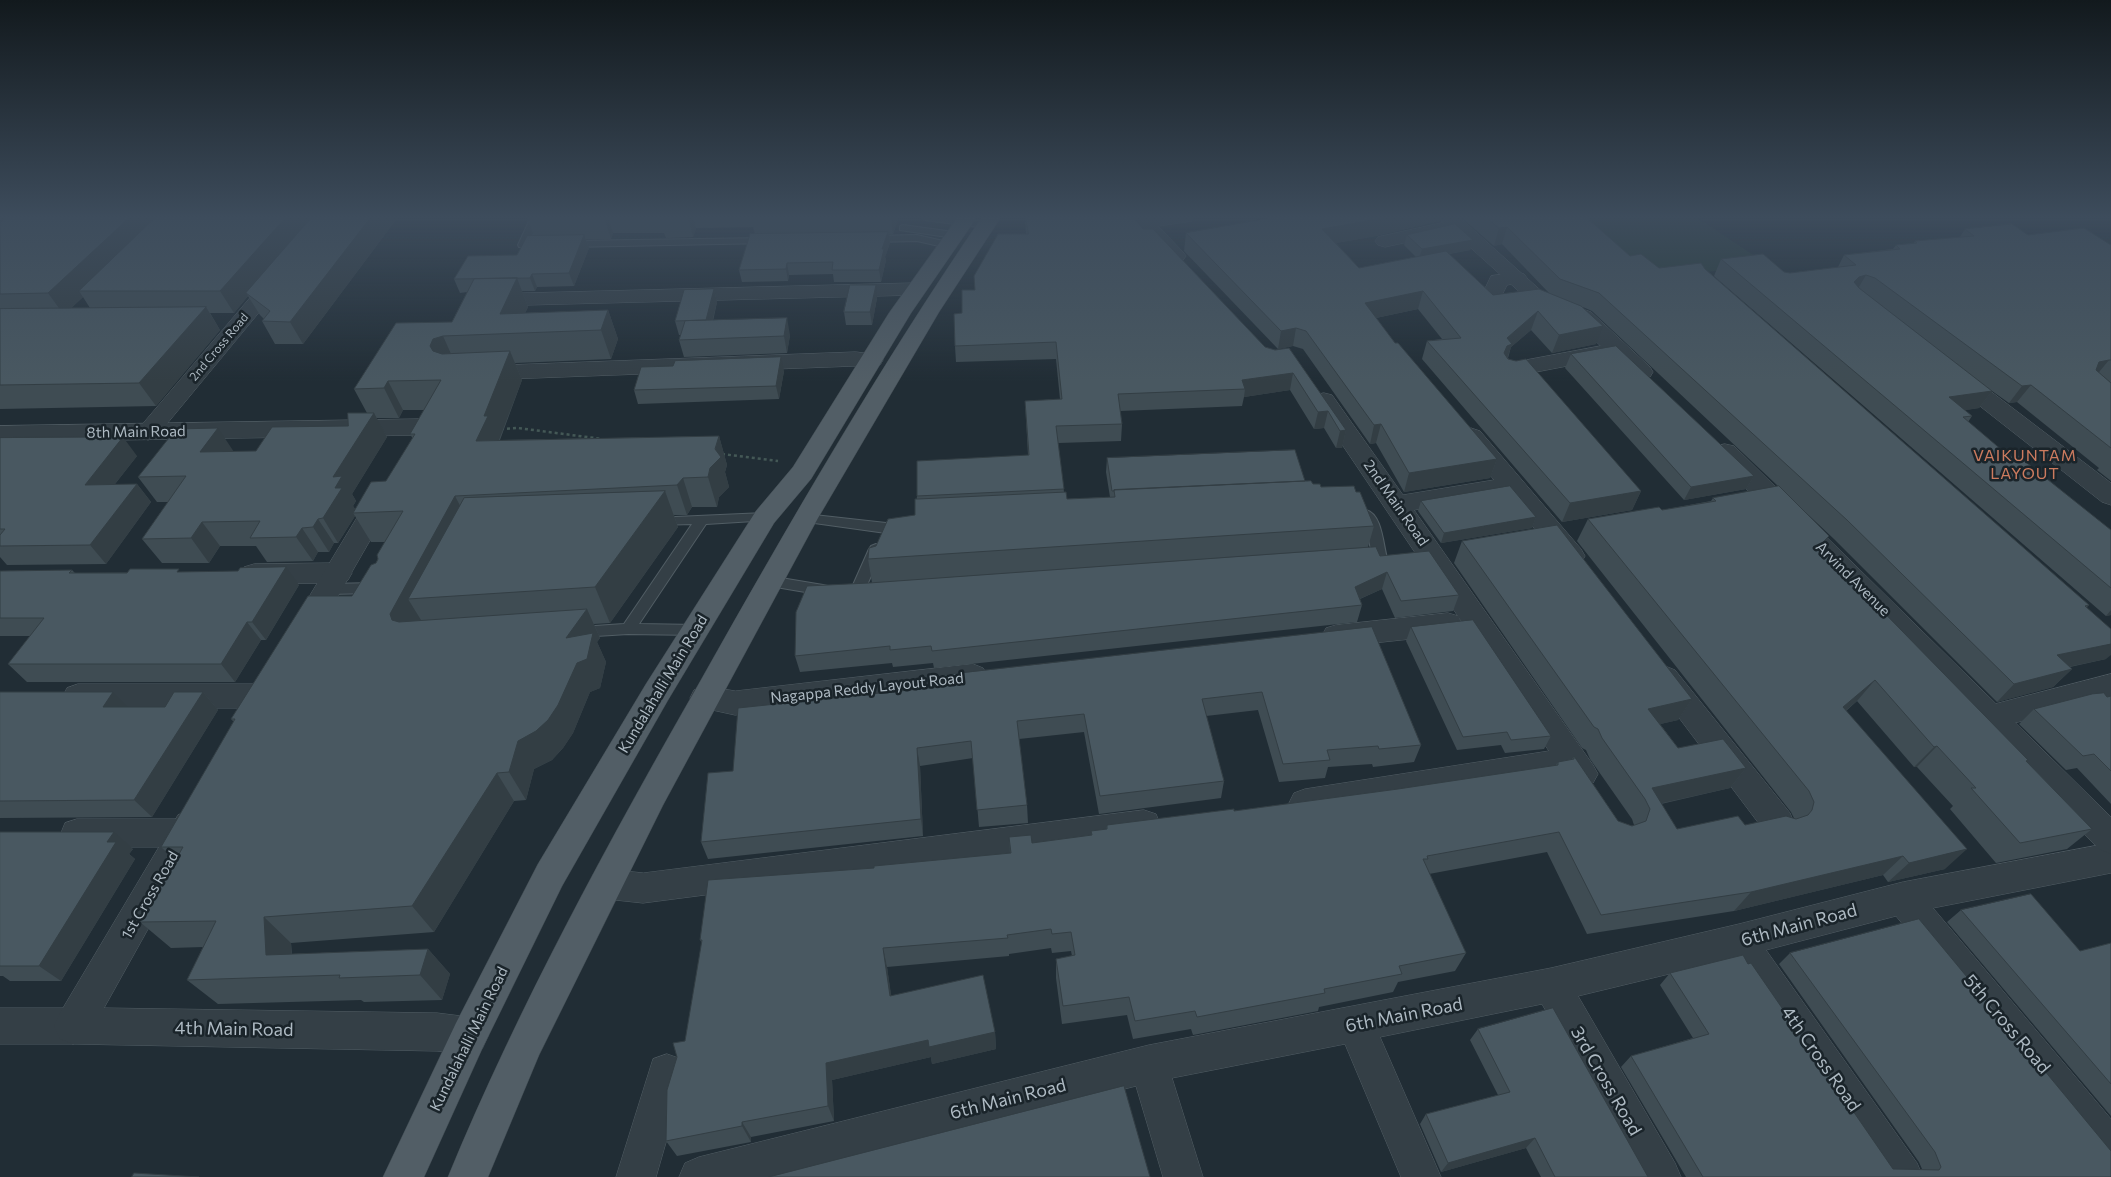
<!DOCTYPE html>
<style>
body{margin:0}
canvas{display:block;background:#212d35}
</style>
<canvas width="2111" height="1177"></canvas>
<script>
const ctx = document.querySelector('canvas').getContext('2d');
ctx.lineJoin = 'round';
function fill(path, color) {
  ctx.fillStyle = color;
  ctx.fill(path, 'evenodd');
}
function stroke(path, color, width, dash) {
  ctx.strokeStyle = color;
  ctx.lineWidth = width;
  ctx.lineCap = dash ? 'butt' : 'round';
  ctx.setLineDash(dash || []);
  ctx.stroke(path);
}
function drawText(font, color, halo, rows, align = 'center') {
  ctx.font = font + ' Commissioner,sans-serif';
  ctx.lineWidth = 5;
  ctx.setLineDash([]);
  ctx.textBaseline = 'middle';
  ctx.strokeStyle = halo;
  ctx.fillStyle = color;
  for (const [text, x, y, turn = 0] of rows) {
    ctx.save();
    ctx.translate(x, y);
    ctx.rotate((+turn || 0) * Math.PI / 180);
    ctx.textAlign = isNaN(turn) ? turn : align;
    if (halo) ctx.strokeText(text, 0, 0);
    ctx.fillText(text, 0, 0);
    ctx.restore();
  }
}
fill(new Path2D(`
 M1570,217h126l72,48 -116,13z`), '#273c38');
const service = new Path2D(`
 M531,217h10l-12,25 6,3 -5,3 -11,-1 -1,-2z
 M920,217h24l42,5 5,3 -5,3 -61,-8z
 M903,225l51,7 5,3 -5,3 -54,-8v-4z
 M917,235l35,8 1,2 -5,3 -31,-7 -45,1 -5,-3 5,-3z
 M765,238l5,3 -1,2 -200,4 -5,-3 5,-3z
 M1366,510c16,4 17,34 21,48l-2,3 -17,3 -5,-2 -2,-3 2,-3 9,-2 -7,-32 -5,-8 1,-3z
 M765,513l5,1 1,3 -1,3 -64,4 -67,100 57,1 5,1 2,4 -2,4 -5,1 -68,-1 -48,3 -5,-1 -2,-4 2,-4 5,-1 44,-3 68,-100 -34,1 -5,-1 -2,-3 2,-3z
 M805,514l81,9 15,-4 5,2 2,3 -2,3 -20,6 -86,-12 -1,-3 1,-3z
 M876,544l5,2 2,3 -20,45 -2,4h-10l-2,-4 20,-45 2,-3z
 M769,576l54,9 5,1 2,4 -2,4 -5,1 -59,-10 -2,-4 2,-4z
 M375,583l5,1 2,4 -2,4 -5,1 -47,1 -5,-1 -2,-4 2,-4 5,-1z`);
const minor = new Path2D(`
 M1128,217h66l-2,4 -34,5 25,26 3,4 -3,4 -7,2 -7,-2z
 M1442,223l7,2 3,4 -3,4 -64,14 -7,-2 -3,-4 3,-4z
 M278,271l7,2 3,4 -3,4 -129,156 -8,3 -8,-3 -4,-5 4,-5 131,-154z
 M1517,272l7,2 3,4 -3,4 -17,3 -8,16 -7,2 -7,-2 -4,-4 10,-21z
 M916,283l7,2 3,4 -3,4 -7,2 -427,11 -7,-2 -4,-4 4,-4 7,-2z
 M1606,345l8,2 3,5 -3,5 -104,20 -8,-2 -3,-5 3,-5 8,-2z
 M856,352l24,3 3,5 -3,5 -8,2 -16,-1 -375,14 -8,-2 -3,-5 3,-5 8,-2z
 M1956,369l8,2 147,112v22l-9,-3 -154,-121 -3,-5 3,-5z
 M1324,393l8,2 71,100 91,-15 -35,-44 3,-5 9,-3 9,3 101,118 4,7 -4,7 -9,3 -9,-3 -57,-69 -92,16 179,255 5,9 -5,9c-13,5 -20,3 -28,-9l-260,43 -11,-4 -5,-10 5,-10 11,-4 244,-38 -237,-351 4,-5z
 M338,563l10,3 4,7 -4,7 -10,3 -84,1 -10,-3 -4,-7 4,-7 10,-3z
 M1448,613l10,3 4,8 -4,8 -10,3 -112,12 -10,-3 -4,-8 4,-8 10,-3z
 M973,664l10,4 5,8 -5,8 -10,4 -238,27 -41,-9 -4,-8 4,-8 11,-4 30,5z
 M1665,666l10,4 115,143 4,10 -4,10 -12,4 -12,-4 -111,-147 -5,-8 5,-8z
 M2111,674v24l-120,31 -11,-3 -4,-9 4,-9 11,-3z
 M78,684h186l11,4 4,8 -4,8 -11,4h-186l-11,-4 -4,-8 4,-8z
 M1144,810l12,4 4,10 -4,10 -12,4 -501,65 -37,-4 -12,-4 -5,-11 5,-11 12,-4 37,4z
 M77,819h109l12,4 4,10 -4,10 -12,4h-109l-12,-4 -4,-10 4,-10z
 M2111,843v30l-178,35 178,211v51l-14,-6 -201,-248 -130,34 151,213 6,14h-44l-148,-218 -153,37 97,167 6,14h-42l-97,-173 -162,33 61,140h-40l-56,-133 -173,34 31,99h-40l-27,-91 -357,91h-100l6,-14 14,-6 450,-112 402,-77 188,-44 164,-42z
 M0,1008h73l13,5 6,13 -6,13 -13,5h-73z
 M667,1054l14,5 5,14 -30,104h-40l37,-118z`);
const tertiary = new Path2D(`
 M1439,217h20l89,80 43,15 59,55 3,5 -3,5 -8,2 -8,-2 -59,-55 -41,-17 -93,-84z
 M422,419l8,3 4,5 -4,5 -8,3 -422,7v-16z
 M1725,444l9,2 377,371v37l-12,-5 -383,-391 -3,-6 3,-6z
 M382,488l9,3 4,6 -80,139 -10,3 -10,-3 -4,-8 4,-8 78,-129z
 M190,811l12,4 4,10 -102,183 333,5 32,4 13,6 6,13 -6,13 -13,6 -32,-4 -364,-7 -13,-5 -6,-13 6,-13 118,-198z`);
const primary = new Path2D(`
 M958,217h19l-66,96 -100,166 -37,44 -106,177 -106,186 -80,163 -58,128h-41l73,-154 82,-159 108,-180 110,-173 37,-44 96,-154z
 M982,217h19l-62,95 -121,206 -155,287 -124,250 -51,122h-40c71,-172 161,-336 253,-497 89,-158 179,-314 281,-463z`);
stroke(service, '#515d64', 2);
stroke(minor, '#515d64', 1);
stroke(tertiary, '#515d64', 1);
stroke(primary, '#3d484f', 1);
stroke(new Path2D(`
 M501,429l17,-1 84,11
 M722,454l56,7`), '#445856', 2.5, [3, 3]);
fill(service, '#343f46');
fill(minor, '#343f46');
fill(tertiary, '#343f46');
fill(primary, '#525e66');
fill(new Path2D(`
 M0,217h398l-95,127h-28l-13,-23 2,-2 -4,-4 -12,-19 -14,17h-24l10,17 -64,76 -156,3zM83,297l7,11h-19z
 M527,217h372l-6,17h-4l1,9 -5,14 1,3 -5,22h-47l-1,-8 -44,1 -1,6 -46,1 -3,-12 16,-36 -2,-7 -57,1 -3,9 -27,1 -2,-5h-51l-2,6h-25l3,9 -15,38 -37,1 -2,4h-13l6,16 -3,6 83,-3 10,29 -7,20 -96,4 7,17 -22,60 219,-4 8,29 -2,7 4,15 -10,10 -2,10h-25l-5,8h-13l4,12 -68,96 -16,1 6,14 -3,4 9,20 -6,26 -10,4 -17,41 -10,15 -11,12 -18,9 -8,31 -12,1 -80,131 -143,11 1,11 136,-5 22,25 -8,26 -78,2 -3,-2 -143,4 -31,-24 16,-33 -32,1 -31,-26 36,-61 -15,-14 73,-125 -3,-3 121,-123 24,-33 9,-21h-14l-16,-26 -17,27h-4l-5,9h-11l-5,9 -46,1 -11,-16h-36l-11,17h-47l-20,-24 26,-37h-11l-19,-25 95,-26h23l92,-25 19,-13 -13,-24 98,-67 15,-30 -7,1 -6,-14 63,-24 17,-19zM403,410h21l-14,24 3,5 -27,42 -31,28 -2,-3 3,-5 -4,-7 35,-57 -11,-19h23z
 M1025,217h108l10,12 122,118 10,3 71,80 -4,18h-6l-12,-20 -10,1 -24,-39 -46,7 -2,9 -122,5 2,13 -1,17 -63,2 6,49 3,7 43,-2 -4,-25 1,-14 198,23 16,6 35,5 18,34 -6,21 12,9 79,39 -6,16 -58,7 -13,-29 -22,10 2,6 -5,17 -423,46 -1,-5 -40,4 -1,-4 -92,9 -5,-16 77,-73 -4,-24 8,-13 39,-31 2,-19 111,-41 -3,-54 35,-2 -4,-40 -100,3 -1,-16 7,-33 13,-23 51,-56z
 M1267,217h173l-1,4 -63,15 -40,7 23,25 57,-11 -12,-12 3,-10 66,5 -3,10 -21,4 44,41 56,-2 -47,-49 -8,2 -33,-29h125l44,39 29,12 46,1 384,336 -2,2 19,52 -36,8 2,2 -19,18 -56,15 -163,-163 -50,-47 45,44 -8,12 271,281 -25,20 -71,14 -46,-54 3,-3 -36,-39h-3l-57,-66 -11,10 99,158 -57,13 -5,-7 -149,36 -147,23 -40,-82 -118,22 37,79 -11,18 -57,11 -5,10 -74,15 -1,4 -125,24 -2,-6 -58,10 -6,-24 -65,9 -6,-46v-19l16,-3 -1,-5 -19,2 -1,-5 -42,6v2l-122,11 4,29 104,36 1,17 -64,15 -1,-7 -99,23 2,41 -83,16v5l-74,14 -11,-15 19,-100 17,-98 -2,-3 174,-72 136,-15 -1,-16 23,6 59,-8v-4l15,-2 1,-4 127,-14 164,-22 157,-23 3,-4 14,-3 2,-3 44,65 14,5 2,-1 -2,-6 -42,-60 -4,-9 -4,-2 -128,-185 8,-22 230,158 -14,21 -18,4 18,24 68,20 -16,20 -69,16 16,25 68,-4 49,-7 -3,-6 -214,-271 11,-22 74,-9 49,-9 2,-3 65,-12 -186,-175 -9,-4 13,37 -44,9 -21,-23 -20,17 -3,11 133,133 -9,19 -70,12 -140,-163 5,-18 15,-2 -24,-30 -42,9 19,25 102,116 -7,19 -86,14 -28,-49 -6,1 -67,-95 -10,-3 -15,3 -94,-98 2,-18 81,-14z
 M1965,229l63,6 83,10v236l-14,-11 2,-2 -82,-66 -8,1 -17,-12 -13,17 -14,2 7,6 -4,6 42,35 101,73v85l-5,1 -392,-340 7,-17 69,14 48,-6 6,-12 49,-6 3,-4 17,-1 2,-3 45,-4z
 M714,289l3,13 -4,19 77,14 -3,18 -103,4 -5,-17 2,-5h-2l-4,-14z
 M877,298l-5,27h-26l-2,-13z
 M1571,354l183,122 -8,13 -62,11 -119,-132z
 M673,366l111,5 -5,28 -141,5 -4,-14z
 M0,438l137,18 -22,28h22l14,18 -45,62 -99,1 -7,-8z
 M1421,501l115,16 -4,11 -91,15 -23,-32z
 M72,570l3,3 107,-1 117,13 -33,55h-5l-26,42h-208l-19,-18 22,-28h-30v-65z
 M1372,627l49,118 -7,17 -41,5 -1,-3 -44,3 -3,11 -46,4 -21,-72 -52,6 18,65 -3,17 -122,16 -15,-82 -65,7 8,66 1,18 -49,4 -6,-69 -53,8 3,70 -215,23 -7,-17 32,-71 204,-84 -1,-11z
 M1411,627l140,109 -7,13 -39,4 -4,-8 -44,5 -51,-109z
 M0,692l127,15h38l38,-15 15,18 -66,107 -152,1z
 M2111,696v108l-34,-36 -11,2 -47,-46 15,-15z
 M0,832l133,17 -4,5 6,5 -74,122h-51l-7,-5h-3z
 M1961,910l119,41 31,-8v173l-164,-194z
 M1790,953l321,224h-425l-65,-110 10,-11 62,-18 -33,-53 10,-12 223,196h29l-3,-7 -140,-198z
 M1478,1029l170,148h-107l-15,-29 -85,24 -21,-48 6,-10 72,-19 -28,-55z`), '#3f4c53');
fill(new Path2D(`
 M0,217h22l-22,17z
 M130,217h36l-87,74 4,6 -19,18 -16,-22z
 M286,217h31l-71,76 2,3 -14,17 -14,-22z
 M371,217h27l-95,127 -13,-22z
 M604,217h4l5,16 -2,6z
 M688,217h5l3,11 -3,9z
 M891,217h8l-6,17z
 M1390,217h50l-1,4 -63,15 -57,10 3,-17z
 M1507,227l-5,17 -8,2 5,-18z
 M888,232l2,11 -5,14 1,3 -5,22 -2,-12 3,-21z
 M584,235l5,13 -15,38 -5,-13z
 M1473,240l-3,10 -51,9 3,-10z
 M787,263l2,12 -1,6 -2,-12z
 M532,274l5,13 -2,4 -5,-13z
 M1866,275l-10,17 -2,-10 5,-5z
 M517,278l11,29 -12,26 -16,-19z
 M876,285l1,13 -5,27 -2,-13z
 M714,289l3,13 -8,32 -3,-14z
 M1423,291l-5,18 -57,12 4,-18z
 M206,307l14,23 -64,76 -17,-23z
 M608,310l10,29 -7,20 -10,-29z
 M1538,311l-7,19 -20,17 -5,15 -6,2 7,-26z
 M787,318l3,17 -3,18 -3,-17z
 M1603,326l-7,18 -44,9 7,-18z
 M1296,328l-3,18 -15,3 3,-18z
 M443,336l13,29 -13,10 -13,-29 3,-7z
 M510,351l12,29 -23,60 -23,1 8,-25z
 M781,357l3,14 -5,28 -3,-13z
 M2109,360l-14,17 -9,3 13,-18z
 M1293,373l-3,17 -46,7 1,-8 -3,-9z
 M388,381l15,29 -4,8 -15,-30z
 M2031,385l-14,17 -8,1 13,-17z
 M1992,391l-13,17 -42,7 12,-18z
 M1328,411l-4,17 -10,1 4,-17z
 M374,413l13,24 -35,57 4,7 -3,5 4,6 -4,1 2,3 -17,27 -15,-25 12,-30 -2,-11z
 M1381,424l-5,19 -6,1 4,-19z
 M218,428l16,24h-34z
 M1346,430l-4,18h-6l4,-17z
 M719,436l8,29 -2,7 4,15 -10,10 -2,10 -9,-30z
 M123,437l14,19 -37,47 -15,-18z
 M1497,459l-7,19 -86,14 5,-19z
 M1754,476l-8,13 -62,11 7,-13z
 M683,478l9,29 -5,8 -10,-30z
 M137,484l14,18 -45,62 -16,-19z
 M665,491l13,36 -68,96 -15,-36z
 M1641,491l-9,19 -70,12 8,-19z
 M455,496l15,29 -62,74 13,21 -13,23 -16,-23 -2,-6z
 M1536,517l-4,11 -91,15 3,-10z
 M318,519l16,24 -5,9 -16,-25z
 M202,522l18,24 -11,17 -18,-25z
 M302,528l16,24 -5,9 -17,-24z
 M1829,536l-15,22 5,-12z
 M286,567l13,18 -33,55 -14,-18z
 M1387,572l-5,17 -32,14 5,-16z
 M587,609l13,29 -3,4 9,20 -6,26 -10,4 -17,41 -10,15 -11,12 -18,9 -8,31 -17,-28 9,-31 48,-103z
 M2111,610v5l-5,1z
 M247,622l14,18 -26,42 -14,-18z
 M2111,644v11l-5,4 -67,14 18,-18z
 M2072,669l-19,18 -56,15 17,-18z
 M1875,680l-18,21 -32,27 18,-21z
 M113,692l17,18 -27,-3z
 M203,692l15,18 -66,107 -18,-17z
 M1692,699l-14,21 -43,10 13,-21z
 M1937,746l-20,21h-3l20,-20z
 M917,748l3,18 3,70 -2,-17z
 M1746,768l-16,20 -81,18 3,-18z
 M497,773l17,28 -80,131 -22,-26z
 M114,832l19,17 -4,5 6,5 -74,122 -22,-15 68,-124z
 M1967,849l-22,20 -57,13 21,-19z
 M1903,856l-20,19 -149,36 17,-19z
 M264,917l27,26 2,34 -27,-22z
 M883,948l4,19 7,47 -4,-18z
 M428,949l22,25 -8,26 -22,-25z
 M995,1032l1,17 -64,15 -1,-7 -99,23 2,41 -6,-15 -2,-43 102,-23z
 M742,1122l9,15v5l-9,-16z
 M1535,1138l-9,10 -85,24 7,-9z`), '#333e44');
const building = new Path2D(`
 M7,217h123l-82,76 -48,1v-71z
 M156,217h130l-66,74h-141z
 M312,217h59l-81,105 -28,-1 8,-10 -24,-18z
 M1026,217h107l10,12h10l112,118 10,3 14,-2 57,82 -6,1 -12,-20 -10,1 -25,-39 -51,7 3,9 -127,5 4,30 -66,2 8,63 -147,7v-35l112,-6 -4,-54 37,-2 -6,-57 -101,4 -1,-32 8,-1v-23h13l-1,-14 24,-42h30z
 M1276,217h114l-68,12 37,39 87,-17 47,44 46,-6 42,17 22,20 -44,9 -21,-24 -31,27 5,6 -5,2 -3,7 4,6 8,2 10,-2 115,132 -71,12 -143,-162 34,-3 -38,-47 -58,12 30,40h3l99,116 -88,14 -28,-49 -7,1 -68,-94 -10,-3 -15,3 -95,-98z
 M1486,217h100l44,39 11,-2 18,14 42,-5 4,6 384,336 -4,1 26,23v15l-54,11 15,14 -58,15 -167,-164 -248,-227 -39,-14 -53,-52 -8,1z
 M1455,224l18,16 -51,9 -15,-14z
 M2012,224l16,11 56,-7 27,17v115h-2l-10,2 -3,8 15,13v65l-80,-63 -9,1 -147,-108 -9,-3 -7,2 -5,5 5,6 133,103 -43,6 23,19 -9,1 47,40 7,-2 94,75v58l-390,-329 42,-5 21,18 6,1 66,-8 -12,-10 56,-6 -4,-4 21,-2 -2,-2 59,-5 -9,-7z
 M888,232l-6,17h2l-5,21h-47l1,-8 -46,1 -1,6 -47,1 11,-36z
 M584,235l-15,38 -37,1 -2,4 -76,1 14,-23 49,-1 10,-19z
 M517,278l-17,36 108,-4 -7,20 -158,6 -10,3 -3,7 3,5 9,3 68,-3 -26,65h4l-12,25 243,-5 -4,13 6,8 -11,11 -2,9 -25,1 -6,7 -222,11 -65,118 2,6 7,2 188,-13 -21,29 27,-5 -6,26 -10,4 -19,42 -10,15 -12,11 -18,10 -9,31 -12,1 -85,133 -148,11 2,38 162,-6 -8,26 -81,3 1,-3 -153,5 29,-59 -76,1 43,-75h-22l74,-128h-4l77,-123h44l19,-31 5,-2 2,-4 -1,-4 26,-44 -50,2 18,-31 15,-1 29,-47h-5l31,-54 -53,1 -4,7 -30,1 42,-66 56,-1 22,-43z
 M850,285h26l-6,27h-26z
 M714,289l-8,31 -31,1 9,-31z
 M206,307l-67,76 -139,2v-76z
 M787,318l-3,18 -105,4 6,-19z
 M1616,346l138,130 -63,11 -120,-133z
 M781,357l-5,29 -142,4 7,-23 32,-1 2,-5z
 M348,413h26l-41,64 9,-1 -7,12h7l-19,30 -5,1 -5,8 -11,1 -6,9 -46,1 10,-17 -58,1 -11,16 -49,1 44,-63 -48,1 38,-48 42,-1 -18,24 56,-1 16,-24 76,-1z
 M123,437l-38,48 52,-1 -47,61 -90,1v-11l5,-6h-5v-91z
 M1295,450l10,31 -191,9v1h-2l-5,-33z
 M1311,481l2,3h7l1,3 33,-1 2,6h4l14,34 -506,33 1,-11 7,-2 12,-27 27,-4v-16h3l148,-7 1,7 48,-2 -1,-7z
 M1510,486l26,31 -92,16 -23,-32z
 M1779,486l50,50 -10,10 209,214 -2,1 66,68 -72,14 -49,-55h5l-39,-42 -3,1 -59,-67 -32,27 124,142 -58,14 -6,-7 -152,36 -150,23 -42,-83 -132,24 1,3h-5l43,94 -67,13 3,8 -78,15 1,4 -128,24 -2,-6 -60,10 -6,-24 -66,9 -7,-47 19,-4 -4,-23 -19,2 -1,-5 -44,6 1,3 -125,10 7,48 93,-21 12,57 -66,15 -1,-7 -102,23 2,43 -86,16v4l-76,15 1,-51 10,-33 -4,-14 12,-2 17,-101h-2l8,-60 166,-12v-2l137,-13 -2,-16 22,-2 1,8 60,-8 -1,-4 16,-2v-4l127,-16v2l164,-22 160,-24v-3l16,-3v-3l44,65 14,5 14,-5 4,-12 -5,-10 -43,-61 -4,-9 -4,-2 -132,-186 95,-16 135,174 -44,10 30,39 45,-9 23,29 -94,20 25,41 61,-13 7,9 41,-9 10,3 12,-4 4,-5 2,-8 -5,-11 -221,-272 71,-12 3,3 54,-9 -3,-3z
 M665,491l-70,96 -187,12 56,-101z
 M1376,547l4,9 49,-5 30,44 -58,6 -14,-29 -32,15 7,18 -430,46 -1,-5 -41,4v-4l-95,10 1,-44 11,-26 62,-3z
 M286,567l-34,55h-5l-26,42h-213l36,-46h-44v-47l72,-1 -3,3h58l3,-4h49l-2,3 61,-1 2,-3z
 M1473,620l78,116 -40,4 -4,-8 -44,5 -52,-110z
 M1372,627l49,118 -42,4 -1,-3 -51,4 3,10 -47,4 -21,-72 -60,7 22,82 -124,15 -16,-82 -67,7 10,84 -50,5 -6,-69 -54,7 4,71 -220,23 7,-69 25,-2 5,-63 200,-21 -2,-11z
 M0,692h113l-10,15h62l9,-15h29l-69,108 -134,1z
 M2104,693l3,4 4,-1v75l-17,-17 -11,2 -49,-47 58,-15z
 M0,832h114l-7,10h9l-77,124h-39z
 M2031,894l49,57 31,-8v141l-150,-174z
 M1919,919l192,232v26h-408l-72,-121 78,-22 -39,-61 73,-18 5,9 3,-1 142,206 46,1 2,-3 -6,-15 -145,-199z
 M1553,1008l95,169h-93l-20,-39 -87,25 -22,-49 84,-22 -32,-63z
 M1124,1086l26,91h-381z
 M134,1173l65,4h-67z`);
fill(building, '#495861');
stroke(building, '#333e44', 1);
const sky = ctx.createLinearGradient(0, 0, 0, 381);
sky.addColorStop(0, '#12191d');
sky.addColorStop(0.57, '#3d4c5c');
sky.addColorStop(1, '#3d4c5c00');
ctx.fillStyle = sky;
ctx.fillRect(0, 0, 2111, 381);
drawText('12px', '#aebac3', '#1a242a', [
 ["2nd Cross Road",219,347,-50]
]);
drawText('15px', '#aebac3', '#1a242a', [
 ["8th Main Road",136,432,-1],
 ["2nd Main Road",1396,503,55],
 ["Arvind Avenue",1853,579,45],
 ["Kundalahalli Main Road",663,684,-59],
 ["Nagappa Reddy Layout Road",867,688,-6],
 ["1st Cross Road",150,895,-60],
 ["Kundalahalli Main Road",469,1039,-64]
]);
ctx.letterSpacing = '1px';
drawText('16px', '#cc7b5f', '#1a242a', [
 ["VAIKUNTAM",2025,456],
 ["LAYOUT",2025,474]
]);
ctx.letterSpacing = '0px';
drawText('18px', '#aebac3', '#1a242a', [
 ["6th Main Road",1799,925,-15],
 ["6th Main Road",1404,1015,-11],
 ["5th Cross Road",2007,1024,50],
 ["4th Main Road",234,1029,1],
 ["4th Cross Road",1821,1059,55],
 ["3rd Cross Road",1606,1081,60],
 ["6th Main Road",1008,1099,-14]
]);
</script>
